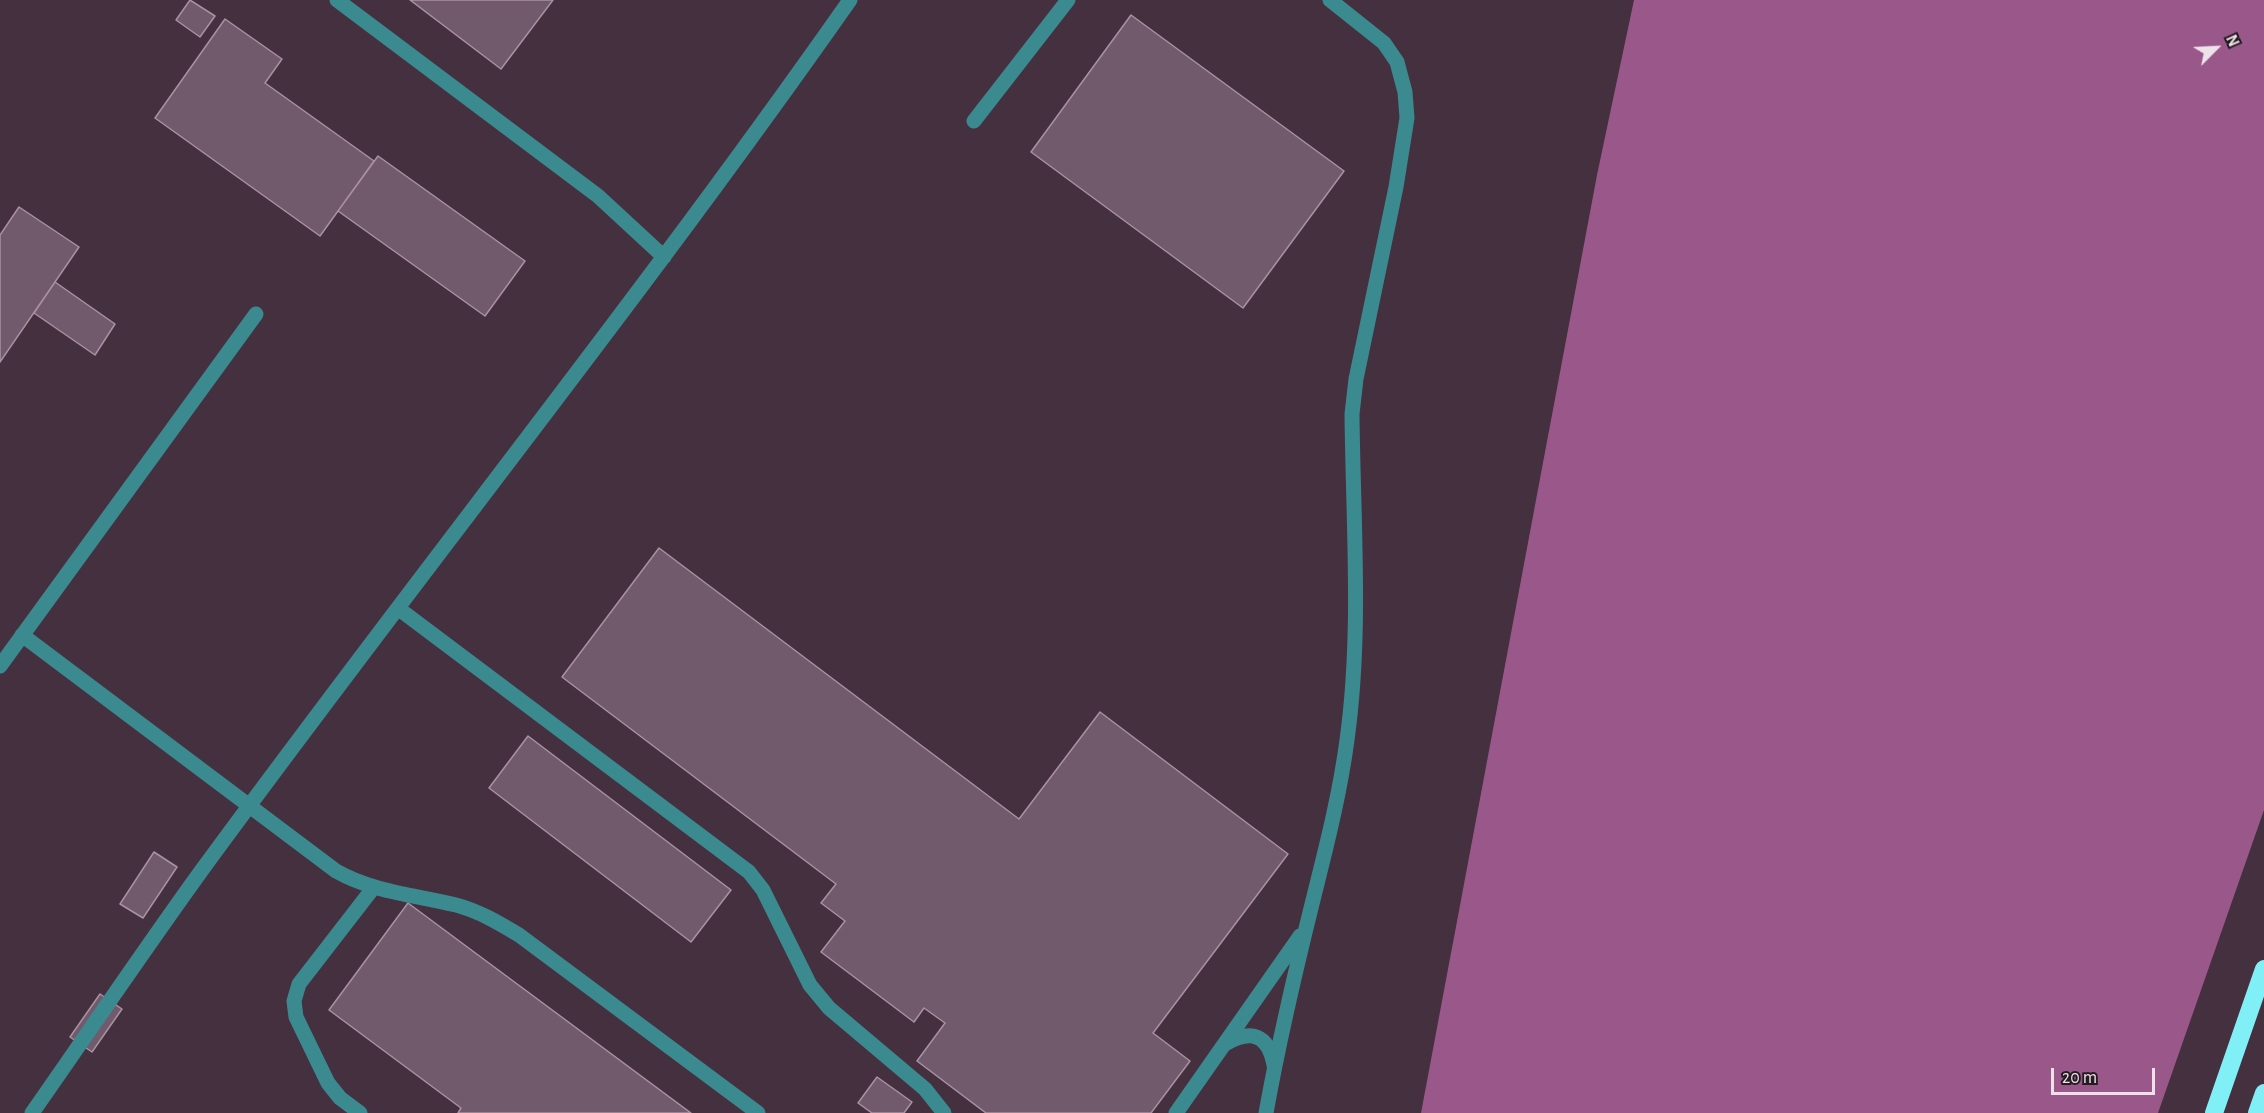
<!DOCTYPE html>
<style>
body{margin:0}
#map{position:relative;width:2264px;height:1113px;overflow:hidden;background:#44303f;font-family:"Alegreya Sans",sans-serif}
canvas{display:block}
.north{position:absolute;left:2186px;top:18px;width:60px;height:60px;-webkit-text-stroke:4px #251c22;paint-order:stroke;rotate:66deg;font-size:16px;font-weight:700;line-height:24px;text-align:center;color:#eee1ea}
.north::after{content:'';display:block;margin:auto;width:21px;height:27px;background:#eee1ea;clip-path:polygon(50% 0,100% 100%,50% 72%,0 100%)}
.scale{position:absolute;left:2051px;top:1068px;width:104px;height:27px;box-sizing:border-box;border:3px solid #eee1ea;border-top:0;padding-left:8px;font-size:18px;line-height:21px;white-space:nowrap;color:#eee1ea;-webkit-text-stroke:4px #251c22;paint-order:stroke}
</style>
<div id="map">
<canvas width="2264" height="1113"></canvas>
<div class="north">N</div>
<div class="scale">20 m</div>
</div>
<script>
const ctx = document.querySelector('canvas').getContext('2d');
ctx.lineJoin = 'round';
function fill(path, color) {
  ctx.fillStyle = color;
  ctx.fill(path, 'evenodd');
}
function stroke(path, color, width, dash) {
  ctx.strokeStyle = color;
  ctx.lineWidth = width;
  ctx.lineCap = dash ? 'butt' : 'round';
  ctx.setLineDash(dash || []);
  ctx.stroke(path);
}
fill(new Path2D(`
 M1634,0h630v810l-106,303h-737l176,-938z`), '#99578a');
const building = new Path2D(`
 M190,0l25,16 -15,21 -24,-17z
 M410,0h143l-52,69z
 M1131,15l213,156 -101,137 -212,-156z
 M225,19l57,40 -17,24 109,78 -54,75 -165,-118z
 M378,156l147,105 -40,55 -147,-105z
 M19,207l60,40 -79,115v-127z
 M55,282l60,42 -20,31 -61,-42z
 M659,548l360,271 81,-107 188,142 -135,179 37,28 -39,52h-165l-69,-52 28,-38 -21,-15 -10,14 -93,-70 24,-31 -24,-18 15,-19 -274,-207z
 M528,736l203,154 -40,52 -202,-154z
 M154,852l23,15 -34,51 -23,-14z
 M408,903l283,210h-233l3,-5 -132,-98z
 M100,994l22,15 -30,43 -22,-15z
 M877,1077l35,25 -8,11h-32l-14,-10z`);
fill(building, '#715a6b');
stroke(building, '#aa91a3', 1.5);
stroke(new Path2D(`
 M337,0l261,196 66,61
 M974,121l94,-121
 M399,609l350,263 14,18 47,95 19,23 96,81 19,24
 M22,635l314,236c37,21 79,24 120,34 23,6 43,18 63,30l239,178
 M0,666l256,-352
 M1225,1044c26,-15 43,-10 49,21
 M32,1113c56,-80 110,-160 167,-239 214,-293 442,-576 651,-874
 M360,1113l-20,-15 -12,-15 -32,-66 -2,-16 5,-17 75,-97
 M1176,1113l124,-177
 M1266,1113c13,-73 30,-145 48,-217 13,-52 26,-103 33,-156 15,-108 6,-218 5,-326l4,-35 40,-192 11,-69 -2,-26 -8,-30 -13,-19 -54,-43`), '#3b8a8f', 15);
stroke(new Path2D(`
 M2214,1113l50,-144
 M2257,1113l7,-20`), '#80eff6', 18);
</script>
